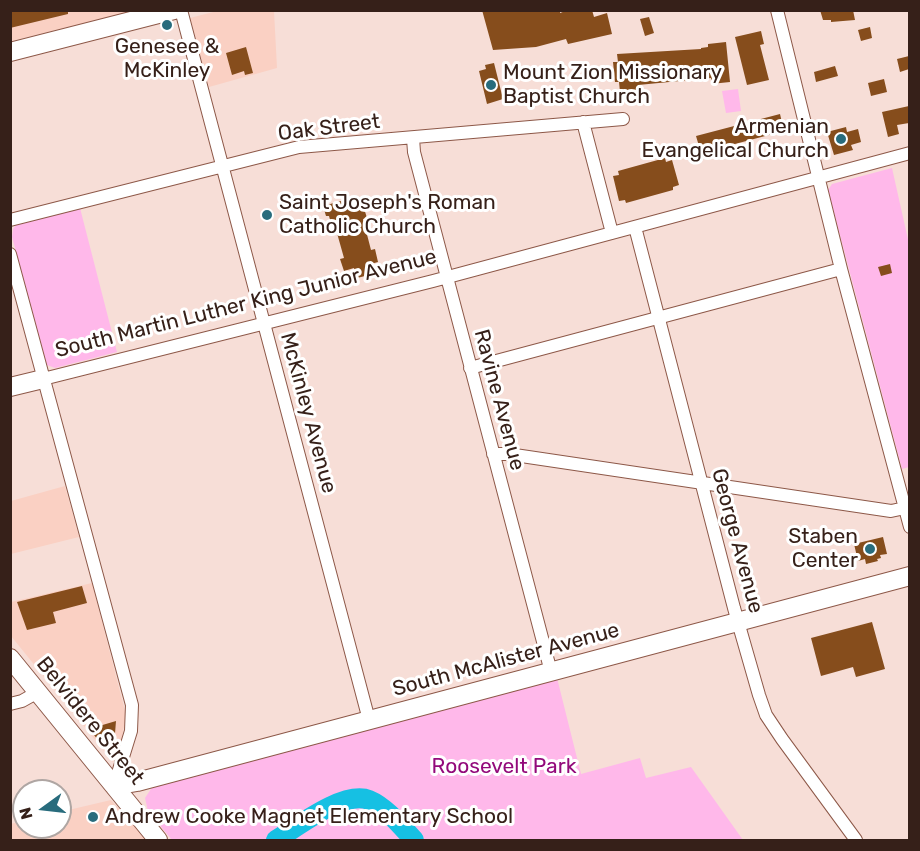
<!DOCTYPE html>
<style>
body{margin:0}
#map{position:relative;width:920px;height:851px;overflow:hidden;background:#f7ded7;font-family:Rubik,sans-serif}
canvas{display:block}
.frame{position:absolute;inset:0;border:12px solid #362019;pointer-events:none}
.north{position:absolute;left:12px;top:779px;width:60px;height:60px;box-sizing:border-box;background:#fff;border:2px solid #afa6a3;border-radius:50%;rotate:255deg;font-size:16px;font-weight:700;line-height:24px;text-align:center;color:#362019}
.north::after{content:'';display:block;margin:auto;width:21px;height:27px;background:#286c7d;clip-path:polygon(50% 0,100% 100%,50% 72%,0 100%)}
</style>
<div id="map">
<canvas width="920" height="851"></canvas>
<div class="frame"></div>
<div class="north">N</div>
</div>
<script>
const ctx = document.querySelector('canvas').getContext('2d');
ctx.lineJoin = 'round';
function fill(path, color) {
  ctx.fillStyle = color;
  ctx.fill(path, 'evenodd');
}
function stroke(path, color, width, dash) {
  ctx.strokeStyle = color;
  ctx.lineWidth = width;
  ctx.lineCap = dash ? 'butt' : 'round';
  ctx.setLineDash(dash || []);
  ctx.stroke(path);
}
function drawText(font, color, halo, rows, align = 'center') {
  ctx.font = font + ' Rubik,sans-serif';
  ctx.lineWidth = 6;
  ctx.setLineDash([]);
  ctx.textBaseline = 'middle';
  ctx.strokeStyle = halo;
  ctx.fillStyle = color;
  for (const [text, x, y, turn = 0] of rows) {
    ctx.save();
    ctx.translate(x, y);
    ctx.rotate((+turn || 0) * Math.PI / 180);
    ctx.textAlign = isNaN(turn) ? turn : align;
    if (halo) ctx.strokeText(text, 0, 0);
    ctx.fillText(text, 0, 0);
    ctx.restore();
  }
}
fill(new Path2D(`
 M11,10l123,1 -123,30z
 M217,11h57l3,57 -68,19 -19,-69z
 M65,486l14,51 -68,17v-53z
 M92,583l34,132 -7,39 -6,8 -102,-126v-34z
 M111,800l37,40h-137l-1,-16 14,-3v6h36v-15z`), '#fad0c3');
fill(new Path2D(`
 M738,89l3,22 -15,2 -4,-22z
 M892,168l17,76v223l-7,2 -74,-279 4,-6z
 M80,208l37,144 -62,16 -8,-3 -35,-128 1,-8 3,-4z
 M557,678l24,96 59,-16 6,20 45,-11 52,73h-571l-24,-29 -3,-13 8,-12z`), '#ffb8ea');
stroke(new Path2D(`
 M276,840c21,-13 68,-50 93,-40 17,7 33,27 45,40`), '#16c0e3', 20);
fill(new Path2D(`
 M10,10h58v4l-58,14z
 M482,10h78v3l8,-3h24l2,7 13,-4 5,21 -44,10 -2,-5 -30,8 -43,3z
 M820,10h33l2,10 -24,2v-2h-8z
 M649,17l5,16 -9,3 -5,-17z
 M870,27l2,11 -11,3 -3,-11z
 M761,31l3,13 -4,1 9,35 -22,5 -12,-48z
 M726,42l4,40 -19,2v-6l-73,7 1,5 -19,2 -1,-10h-4l-2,-20h5l-1,-8 84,-5v-1l7,-1v-3z
 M246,47l7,26 -8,2 -1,-4 -12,4 -6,-22z
 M909,56v13l-9,3 -3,-13z
 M494,63l9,36 -16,5 -8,-33 7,-2 -1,-4z
 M835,66l3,10 -22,6 -2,-10z
 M884,79l3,13 -16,4 -3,-13z
 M909,106v17l-12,2 2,9 -11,3 -6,-25z
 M780,114l4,17 -83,22 -5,-17z
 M846,127l1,5 11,-3 3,13 -10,3 2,5 -19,5 -7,-23z
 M665,158l1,4 6,-2 7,25 -6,2v3l-47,13 -1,-3 -6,1 -6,-25 6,-1 -1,-4z
 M341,201l3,9 19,-5 4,13 -4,1 8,31 4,-1 3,13 -11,3 2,10 -12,3 -3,-10 -10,3 -4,-12 4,-1 -9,-32 -3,1 -3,-11h-3l-3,-10z
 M890,264l2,9 -11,3 -3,-9z
 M883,537l4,17 -7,1 1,3 -4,1 1,2 -12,3 -1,-5 -7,2 -4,-17z
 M82,586l5,17 -34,9 3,11 -29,7 -10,-28z
 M872,622l13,47 -29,8 -3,-10 -32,9 -10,-38z
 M116,721l-3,37 -24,-29z`), '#864d1c');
const street = new Path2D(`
 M181,10l188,710
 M777,10l64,259 69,258
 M583,122l29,111
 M413,138l1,14 137,520
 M10,220l289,-73 324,-28
 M635,227l99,381 25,87 7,20 16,24 74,101
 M10,254l122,451 -1,26 -17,55
 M470,368l371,-99
 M43,379l390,-98 477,-128
 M493,454h15l383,57 14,-3
 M10,704l12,-3 16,-9`);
const secondary = new Path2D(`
 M10,52l164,-42
 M10,387l33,-8
 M10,658l148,182
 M114,786l23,-4 773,-206`);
stroke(street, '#8d5848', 14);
stroke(secondary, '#8d5848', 20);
stroke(street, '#fff', 12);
stroke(secondary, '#fff', 18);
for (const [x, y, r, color] of [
 [167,25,6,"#286c7d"],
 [491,85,6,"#286c7d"],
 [841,139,6,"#286c7d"],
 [267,215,6,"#286c7d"],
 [870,549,6,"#286c7d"],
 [93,817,6,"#286c7d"]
]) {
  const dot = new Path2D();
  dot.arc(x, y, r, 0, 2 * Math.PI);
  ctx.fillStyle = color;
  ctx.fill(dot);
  stroke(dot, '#fff', 2);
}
drawText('21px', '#362019', '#fff', [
 ["Genesee &",167,47,"center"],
 ["McKinley",167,71,"center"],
 ["Mount Zion Missionary",503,73],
 ["Baptist Church",503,97],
 ["Armenian",829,127,"right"],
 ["Evangelical Church",829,151,"right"],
 ["Saint Joseph's Roman",279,203],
 ["Catholic Church",279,227],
 ["Staben",858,537,"right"],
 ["Center",858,561,"right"],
 ["Andrew Cooke Magnet Elementary School",105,817]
], 'left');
drawText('21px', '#362019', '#fff', [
 ["Oak Street",329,128,-7],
 ["South Martin Luther King Junior Avenue",246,304,-14],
 ["Ravine Avenue",499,400,75],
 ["McKinley Avenue",308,413,75],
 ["George Avenue",737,541,75],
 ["South McAlister Avenue",506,660,-15],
 ["Belvidere Street",90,721,51]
]);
drawText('21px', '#930a7b', '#fff', [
 ["Roosevelt Park",504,767]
]);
</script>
